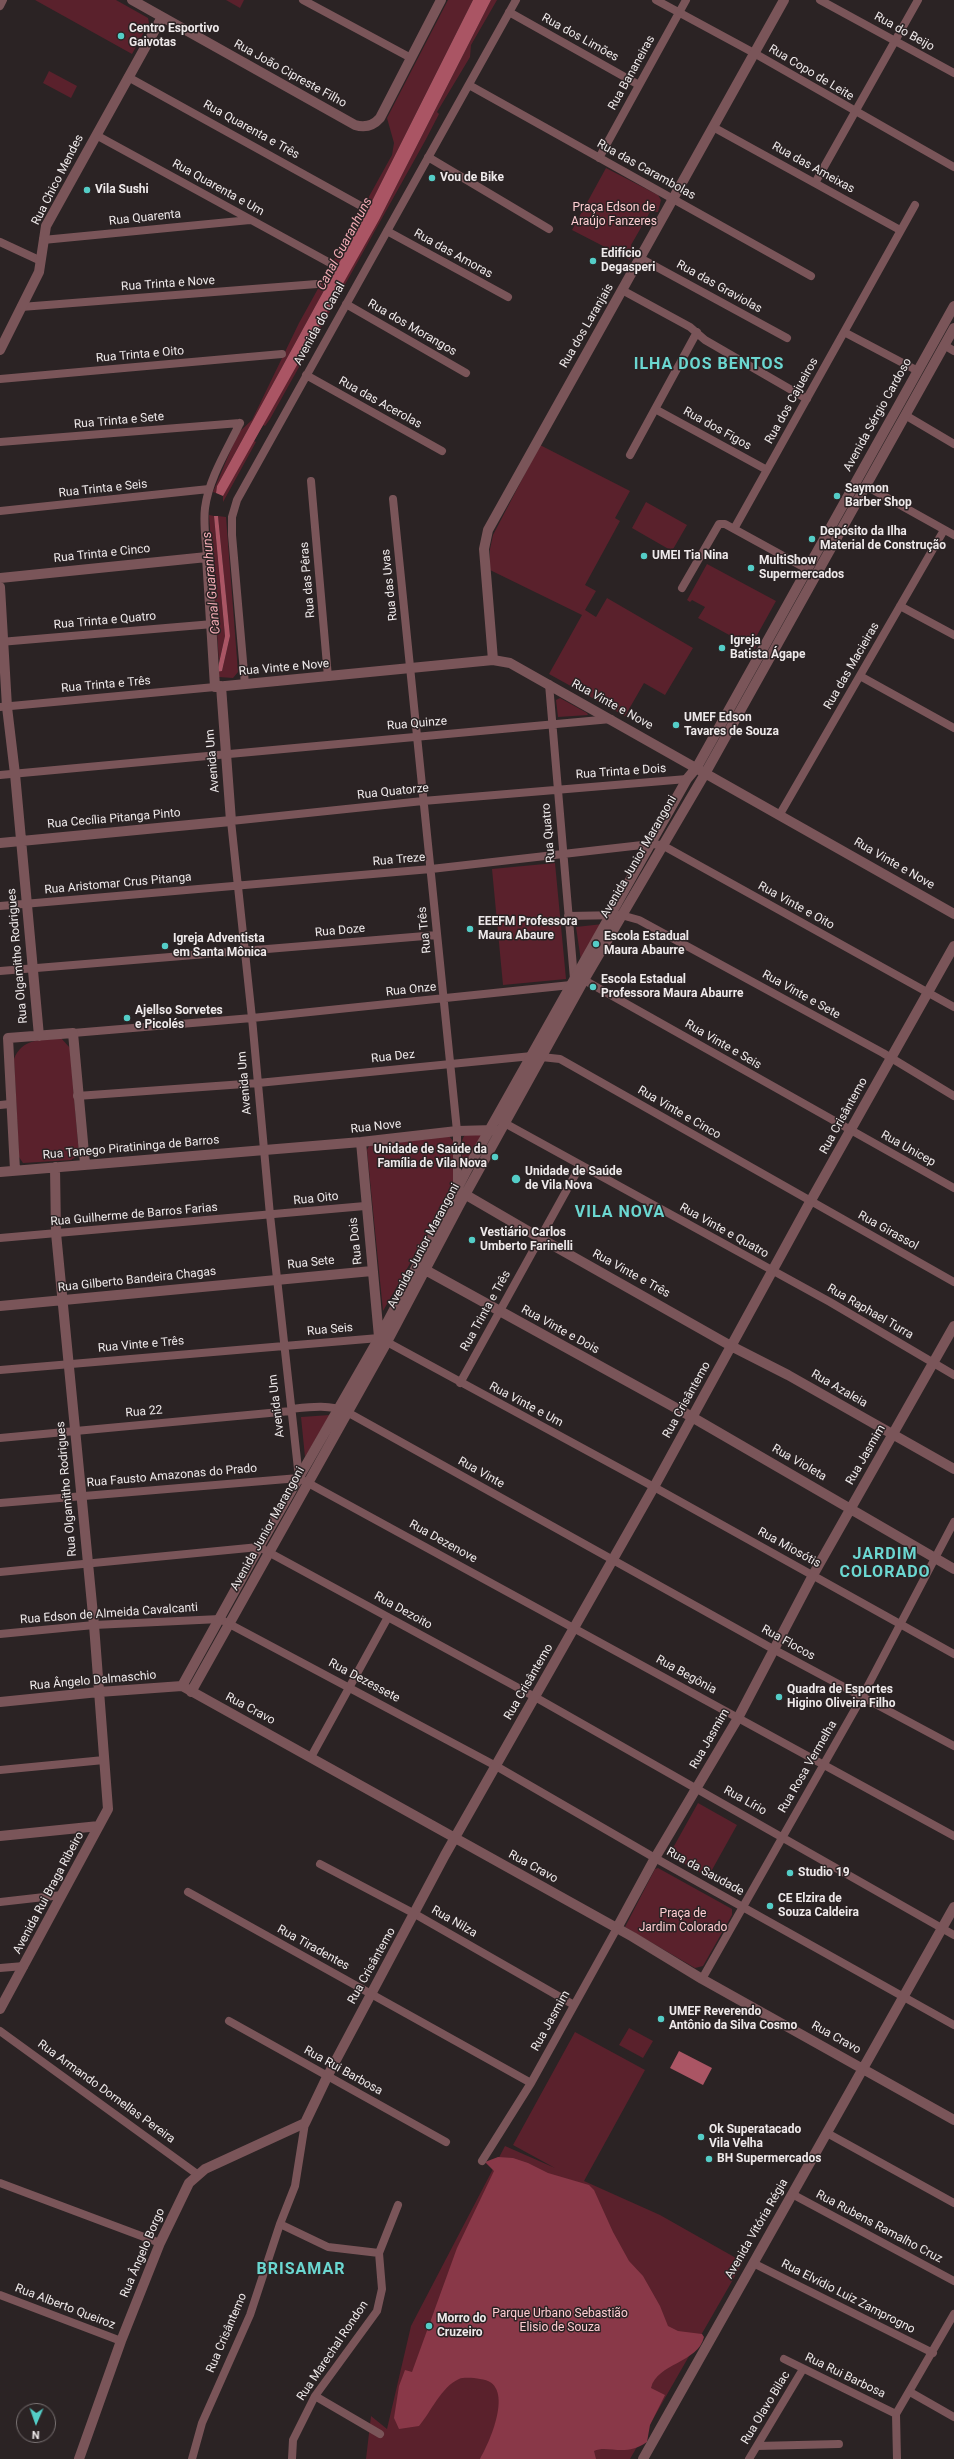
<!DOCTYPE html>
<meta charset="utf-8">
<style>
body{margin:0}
#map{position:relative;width:954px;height:2459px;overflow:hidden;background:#2b2324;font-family:Roboto,sans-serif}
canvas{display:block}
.north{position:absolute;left:16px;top:2403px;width:40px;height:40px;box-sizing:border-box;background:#2b2324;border:1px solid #797273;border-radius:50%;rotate:182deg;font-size:11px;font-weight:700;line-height:16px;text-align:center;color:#eee9ea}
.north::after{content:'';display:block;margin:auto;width:14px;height:18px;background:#54cdc7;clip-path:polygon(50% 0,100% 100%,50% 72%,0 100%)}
</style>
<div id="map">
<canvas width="954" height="2459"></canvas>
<div class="north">N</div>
</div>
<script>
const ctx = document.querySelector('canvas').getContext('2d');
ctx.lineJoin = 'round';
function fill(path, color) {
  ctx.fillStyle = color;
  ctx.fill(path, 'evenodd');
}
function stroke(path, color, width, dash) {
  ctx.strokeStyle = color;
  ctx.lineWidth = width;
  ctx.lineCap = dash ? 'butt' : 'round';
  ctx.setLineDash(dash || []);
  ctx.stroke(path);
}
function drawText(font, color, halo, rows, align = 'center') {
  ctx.font = font + ' Roboto,sans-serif';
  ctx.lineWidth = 3;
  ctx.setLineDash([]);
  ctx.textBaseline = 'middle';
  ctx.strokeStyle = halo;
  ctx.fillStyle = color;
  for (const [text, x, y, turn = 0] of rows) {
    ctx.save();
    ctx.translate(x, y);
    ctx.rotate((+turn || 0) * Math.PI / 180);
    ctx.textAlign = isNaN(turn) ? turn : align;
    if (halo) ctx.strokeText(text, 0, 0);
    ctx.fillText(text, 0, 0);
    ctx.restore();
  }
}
fill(new Path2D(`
 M35,0h81l32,18 1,5 -17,31z
 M226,0h18l-4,8z
 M448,0h25l-111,221 -145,265 -1,7 -3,-1 25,-59 14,-13 47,-97 93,-168 2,-12 -7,-25z
 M491,0h6l-26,45 -1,12 -33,55 2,2 -14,27 -155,278 -5,7 -2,-1 -9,16 2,1 -33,60v-6l19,-37 137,-239z
 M49,71l28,15 -6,12 -28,-15z
 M606,168l52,27 3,5 -3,12h-8l-19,33 3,9 -4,6 -58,-30z
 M540,445l90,46 -15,27 5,3 -35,64 11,6 -11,19 11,7 11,-19 86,50 -28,47 -21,-12 -19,33 -76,-42 33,-59 -92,-45v-21l3,-14z
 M646,502l41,23 -15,26 -40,-23z
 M209,515l5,1 11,120 -6,26z
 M218,516l8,1 12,155 -5,6 -14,-1 -2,-5 5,-1 8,-35z
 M707,564l69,37 -20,36 1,7 -2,5 -57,-31 7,-11 -13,-7 -2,2 -3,-2z
 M560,698l27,15 1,2 -30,2 -2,-17z
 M555,863l11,116 -63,6 -11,-116z
 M603,924l-22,37 -5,-34z
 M61,1038l9,10 9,107 -8,5 -48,3 -4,-6 -5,-98c8,-21 27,-19 47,-21z
 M465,1135h17l-17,28c-5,-4 -5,-23 0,-28z
 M449,1136l4,5 1,38 -3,12 -68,120 -16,-161 2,-4z
 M330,1415l-25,42 -4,-40z
 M698,1803l39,22 -29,52 -39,-22z
 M658,1868l74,41v6l-29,51 -8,2 -70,-41 30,-58z
 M629,2028l24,13 -10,17 -24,-13z
 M575,2032l70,38 -61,111 76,34 83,47 -113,197h-264l5,-43 16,13 24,-103 94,-180 50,22 -42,-23z`), '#5a212c');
fill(new Path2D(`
 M498,2157l15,1 15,5 20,10 41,12 5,5 19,42 16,29 14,15 17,30 8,20 10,5 24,3 2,3c-6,26 -47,26 -53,51l14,7 -15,30 -3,17c-23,16 -39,2 -53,9l2,8h-116c11,-19 36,-77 0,-80 -6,-1 -16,-2 -21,0 -18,8 -28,33 -40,47l-20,3 -5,-11 5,-32 6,-16 7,2 45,-124 37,-77 -9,-9z`), '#893848');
fill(new Path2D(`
 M473,0h18l-112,220 -156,276 -7,-3 1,-7 145,-265z
 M214,516h4l12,120 -8,35 -5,1 8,-36z
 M679,2051l33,17 -9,17 -33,-17z`), '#aa5564');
stroke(new Path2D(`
 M303,0l108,58
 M656,0l98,53 200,114
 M820,0l134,73
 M0,6l3,-6
 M509,12l130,73
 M128,77l233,129
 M469,85l342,191
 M713,127l187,103
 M96,135l234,128
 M428,157l121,72
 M599,158l87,-158
 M815,183l103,-183
 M387,231l121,66
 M43,240l207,-20
 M0,242l41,19
 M640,258l147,80
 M622,290l68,37 15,13 102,59
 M346,304l120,69
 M21,307l296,-23
 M844,332l74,39
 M944,345l10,6
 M306,375l136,76
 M0,379l282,-25
 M655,409l112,61
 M905,415l49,29
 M0,442l240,-19
 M630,455l67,-123
 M311,481l17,196
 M866,486l88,49
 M393,499l64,632v58
 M0,511l209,-22
 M734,529l181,-324
 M207,557c-1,-16 -4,-33 -2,-49 4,-30 22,-58 35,-85
 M682,588l37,-64h6l82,45
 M900,606l54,29
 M0,642l213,-18
 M860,676l94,52
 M245,684l-13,-149v-18l5,-17 279,-500
 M549,684l25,295
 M0,707l215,-20
 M0,775l611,-56
 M780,814l164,-284
 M0,906l431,-37 220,-25 11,1 292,162
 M568,916l53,-1 18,5 244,133 71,43
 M0,971l437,-36
 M584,980l370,208
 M73,1033l179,-15 319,-33
 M77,1096l181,-13 274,-27 28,3 394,223
 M0,1105l10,-1
 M499,1120l331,182 124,73
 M0,1238l365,-32
 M387,1342l267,145 300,167
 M0,1370l379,-32
 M460,1383l120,-217
 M291,1409c18,-2 39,-5 56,3l426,237 181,97
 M0,1438l291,-27
 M299,1478l-29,-263 -18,-197 -21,-197 192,-20 264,-22
 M0,1503l299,-25 655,358
 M0,1572l259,-25 276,150 419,238
 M0,1634l94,-9 126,-6 276,147 159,92 299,167
 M311,1757l77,-140
 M0,1770l104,-10
 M320,1864l95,50 159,91
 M188,1892l343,191
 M0,1902l62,-7
 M0,1968l24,-2
 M702,1979l160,-282 92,-175
 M229,2021l217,121
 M0,2031l197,143
 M827,2133l127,70
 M482,2161l49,-78 86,-155
 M0,2183l160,60
 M792,2194l162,87
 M280,2224l48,23 51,6
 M753,2263l180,90
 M0,2295l121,46
 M784,2359l112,55
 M910,2392l44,25
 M315,2396l65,38
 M896,2414l58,-100
 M896,2414l1,45
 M757,2446l82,-2
 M192,2459l10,-36 48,-108 30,-91 15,-38 10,-63
 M292,2459l1,-19 22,-44 62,-85 5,-22 -3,-36 19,-48
 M749,2459l54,-90`), '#7a5559', 8);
stroke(new Path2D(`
 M132,0l223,125c10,3 18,1 25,-7l61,-118
 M0,350l39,-78 7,-46 116,-209
 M0,578l207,-21 8,130 278,-27 17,3 444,251
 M0,587l7,120 8,67 24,262
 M493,660l-9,-111 4,-19 296,-530
 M0,843l231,-22 -10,-135
 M361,1142l18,195
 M15,1170l-7,-132 65,-5 12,131
 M0,1172l361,-30 96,-11 37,-1
 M461,1192l79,46 191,108 57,29 166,94
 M420,1267l265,146 269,156
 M0,1306l372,-35
 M182,1686l77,-139 120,-209 89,-170 219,-389 10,-12 257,-461
 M191,1692l196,-350 73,-138 124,-224 122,-208 248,-444
 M0,1702l99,-10 83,-6 451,251 69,42 252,141
 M0,1836l99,-10
 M617,1928l38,-70 83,-140 75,-143 141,-249
 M0,2009l108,-200 -14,-184 -38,-392 -1,-66
 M79,2459l42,-118 39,-98 29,-60 16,-14 100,-46 22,-46 118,-222 209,-368 156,-285 144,-256
 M643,2459l311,-552`), '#7a5559', 10);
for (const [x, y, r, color] of [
 [121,36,4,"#54cdc7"],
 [432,178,4,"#54cdc7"],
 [87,190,4,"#54cdc7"],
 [593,261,4,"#54cdc7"],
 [837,496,4,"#54cdc7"],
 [812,539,4,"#54cdc7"],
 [644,556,4,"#54cdc7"],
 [751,568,4,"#54cdc7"],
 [722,648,4,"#54cdc7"],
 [676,725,4,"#54cdc7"],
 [470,929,4,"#54cdc7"],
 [596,944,4,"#54cdc7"],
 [165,946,4,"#54cdc7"],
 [593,987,4,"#54cdc7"],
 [127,1018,4,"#54cdc7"],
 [495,1157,4,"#54cdc7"],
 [516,1179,5,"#54cdc7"],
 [472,1240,4,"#54cdc7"],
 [779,1697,4,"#54cdc7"],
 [790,1873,4,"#54cdc7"],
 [770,1906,4,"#54cdc7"],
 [661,2019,4,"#54cdc7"],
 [701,2137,4,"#54cdc7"],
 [709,2159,4,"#54cdc7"],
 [429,2326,4,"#54cdc7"]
]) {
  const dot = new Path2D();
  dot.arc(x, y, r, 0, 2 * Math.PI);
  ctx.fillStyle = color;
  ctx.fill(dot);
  stroke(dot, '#2b2324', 1.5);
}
drawText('bold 12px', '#eee9ea', '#2b2324', [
 ["Centro Esportivo",129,29],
 ["Gaivotas",129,43],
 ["Vou de Bike",440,178],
 ["Vila Sushi",95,190],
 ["Edifício",601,254],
 ["Degasperi",601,268],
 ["Saymon",845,489],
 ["Barber Shop",845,503],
 ["Depósito da Ilha",820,532],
 ["Material de Construção",820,546],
 ["UMEI Tia Nina",652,556],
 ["MultiShow",759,561],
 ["Supermercados",759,575],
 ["Igreja",730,641],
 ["Batista Ágape",730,655],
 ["UMEF Edson",684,718],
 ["Tavares de Souza",684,732],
 ["EEEFM Professora",478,922],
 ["Maura Abaure",478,936],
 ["Escola Estadual",604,937],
 ["Maura Abaurre",604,951],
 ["Igreja Adventista",173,939],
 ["em Santa Mônica",173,953],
 ["Escola Estadual",601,980],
 ["Professora Maura Abaurre",601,994],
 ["Ajellso Sorvetes",135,1011],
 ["e Picolés",135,1025],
 ["Unidade de Saúde da",487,1150,"right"],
 ["Família de Vila Nova",487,1164,"right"],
 ["Unidade de Saúde",525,1172],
 ["de Vila Nova",525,1186],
 ["Vestiário Carlos",480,1233],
 ["Umberto Farinelli",480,1247],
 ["Quadra de Esportes",787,1690],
 ["Higino Oliveira Filho",787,1704],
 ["Studio 19",798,1873],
 ["CE Elzira de",778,1899],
 ["Souza Caldeira",778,1913],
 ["UMEF Reverendo",669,2012],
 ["Antônio da Silva Cosmo",669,2026],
 ["Ok Superatacado",709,2130],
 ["Vila Velha",709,2144],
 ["BH Supermercados",717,2159],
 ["Morro do",437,2319],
 ["Cruzeiro",437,2333]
], 'left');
drawText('12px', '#eee9ea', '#2b2324', [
 ["Rua do Beijo",904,32,29],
 ["Rua dos Limões",580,38,29],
 ["Rua Bananeiras",632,73,-61],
 ["Rua Copo de Leite",811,73,31],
 ["Rua João Cipreste Filho",290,74,29],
 ["Rua Quarenta e Três",251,130,29],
 ["Rua das Ameixas",813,168,29],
 ["Rua das Carambolas",646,170,29],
 ["Rua Chico Mendes",58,180,-63],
 ["Rua Quarenta e Um",218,188,29],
 ["Rua Quarenta",145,218,-6],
 ["Rua das Amoras",453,254,29],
 ["Rua Trinta e Nove",168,284,-4],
 ["Rua das Graviolas",719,287,29],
 ["Avenida do Canal",320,324,-61],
 ["Rua dos Laranjais",587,326,-60],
 ["Rua dos Morangos",412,328,30],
 ["Rua Trinta e Oito",140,355,-5],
 ["Rua dos Cajueiros",792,401,-61],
 ["Rua das Acerolas",380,403,29],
 ["Avenida Sérgio Cardoso",878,415,-61],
 ["Rua Trinta e Sete",119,421,-5],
 ["Rua dos Figos",717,429,29],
 ["Rua Trinta e Seis",103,489,-6],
 ["Rua Trinta e Cinco",102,554,-6],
 ["Rua das Pêras",308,580,-95],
 ["Rua das Uvas",390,585,-96],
 ["Rua Trinta e Quatro",105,621,-5],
 ["Rua das Macieiras",852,666,-60],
 ["Rua Vinte e Nove",284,668,-5],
 ["Rua Trinta e Três",106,685,-5],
 ["Rua Vinte e Nove",612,705,29],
 ["Rua Quinze",417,724,-5],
 ["Avenida Um",213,761,-95],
 ["Rua Trinta e Dois",621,772,-4],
 ["Rua Quatorze",393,792,-6],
 ["Rua Cecília Pitanga Pinto",114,819,-5],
 ["Rua Quatro",549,833,-95],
 ["Avenida Junior Marangoni",639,857,-60],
 ["Rua Treze",399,860,-5],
 ["Rua Vinte e Nove",894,864,30],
 ["Rua Aristomar Crus Pitanga",118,884,-5],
 ["Rua Vinte e Oito",796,906,29],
 ["Rua Três",425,930,-96],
 ["Rua Doze",340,931,-5],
 ["Rua Olgamitho Rodrigues",18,956,-95],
 ["Rua Onze",411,990,-6],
 ["Rua Vinte e Sete",801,995,29],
 ["Rua Vinte e Seis",723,1045,30],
 ["Rua Dez",393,1057,-6],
 ["Avenida Um",245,1083,-95],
 ["Rua Vinte e Cinco",679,1113,30],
 ["Rua Crisântemo",844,1116,-61],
 ["Rua Nove",376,1127,-6],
 ["Rua Tanego Piratininga de Barros",131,1148,-5],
 ["Rua Unicep",908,1149,29],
 ["Rua Oito",316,1199,-6],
 ["Rua Guilherme de Barros Farias",134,1215,-5],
 ["Rua Vinte e Quatro",724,1231,29],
 ["Rua Girassol",888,1231,29],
 ["Rua Dois",356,1241,-96],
 ["Avenida Junior Marangoni",424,1246,-62],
 ["Rua Sete",311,1263,-6],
 ["Rua Vinte e Três",631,1274,29],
 ["Rua Gilberto Bandeira Chagas",137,1280,-6],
 ["Rua Trinta e Três",486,1311,-61],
 ["Rua Raphael Turra",870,1312,30],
 ["Rua Seis",330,1330,-5],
 ["Rua Vinte e Dois",560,1330,29],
 ["Rua Vinte e Três",141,1345,-5],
 ["Rua Azaleia",839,1389,30],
 ["Rua Crisântemo",687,1400,-61],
 ["Rua Vinte e Um",526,1405,28],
 ["Avenida Um",277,1406,-97],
 ["Rua 22",144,1412,-5],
 ["Rua Jasmim",866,1455,-60],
 ["Rua Violeta",799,1463,30],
 ["Rua Vinte",481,1473,29],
 ["Rua Fausto Amazonas do Prado",172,1476,-5],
 ["Rua Olgamitho Rodrigues",67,1489,-95],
 ["Avenida Junior Marangoni",268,1529,-61],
 ["Rua Dezenove",443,1542,29],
 ["Rua Miosótis",789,1548,29],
 ["Rua Dezoito",403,1611,29],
 ["Rua Edson de Almeida Cavalcanti",109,1614,-4],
 ["Rua Flocos",788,1643,29],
 ["Rua Begônia",686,1675,29],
 ["Rua Ângelo Dalmaschio",93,1681,-5],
 ["Rua Dezessete",364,1681,28],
 ["Rua Crisântemo",529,1682,-60],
 ["Rua Cravo",250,1709,28],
 ["Rua Jasmim",710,1739,-60],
 ["Rua Rosa Vermelha",808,1767,-60],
 ["Rua Lírio",745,1801,29],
 ["Rua Cravo",533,1867,29],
 ["Rua da Saudade",705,1872,29],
 ["Avenida Rui Braga Ribeiro",49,1893,-62],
 ["Rua Nilza",454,1922,30],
 ["Rua Tiradentes",313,1948,29],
 ["Rua Crisântemo",372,1966,-61],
 ["Rua Jasmim",551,2021,-61],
 ["Rua Cravo",836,2038,29],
 ["Rua Rui Barbosa",343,2071,29],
 ["Rua Armando Dornellas Pereira",106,2092,36],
 ["Rua Rubens Ramalho Cruz",879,2227,28],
 ["Avenida Vitória Régia",757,2229,-60],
 ["Rua Ângelo Borgo",143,2253,-67],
 ["Rua Elvídio Luiz Zamprogno",848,2297,27],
 ["Rua Alberto Queiroz",65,2307,21],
 ["Rua Crisântemo",227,2333,-67],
 ["Rua Marechal Rondon",333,2351,-56],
 ["Rua Rui Barbosa",845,2376,26],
 ["Rua Olavo Bilac",766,2408,-59]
]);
drawText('12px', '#fecdd2', '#2b2324', [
 ["Praça Edson de",614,208],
 ["Araújo Fanzeres",614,222],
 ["Praça de",683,1914],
 ["Jardim Colorado",683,1928],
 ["Parque Urbano Sebastião",560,2314],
 ["Elisio de Souza",560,2328]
]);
drawText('italic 13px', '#f2abb4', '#2b2324', [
 ["Canal Guaranhuns",345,244,-62],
 ["Canal Guaranhuns",212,583,-95]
]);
ctx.letterSpacing = '1px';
drawText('bold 16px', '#6bd7d1', '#2b2324', [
 ["ILHA DOS BENTOS",709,365],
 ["VILA NOVA",620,1213],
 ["JARDIM",885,1555],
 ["COLORADO",885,1573],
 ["BRISAMAR",301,2270]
]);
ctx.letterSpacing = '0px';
</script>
